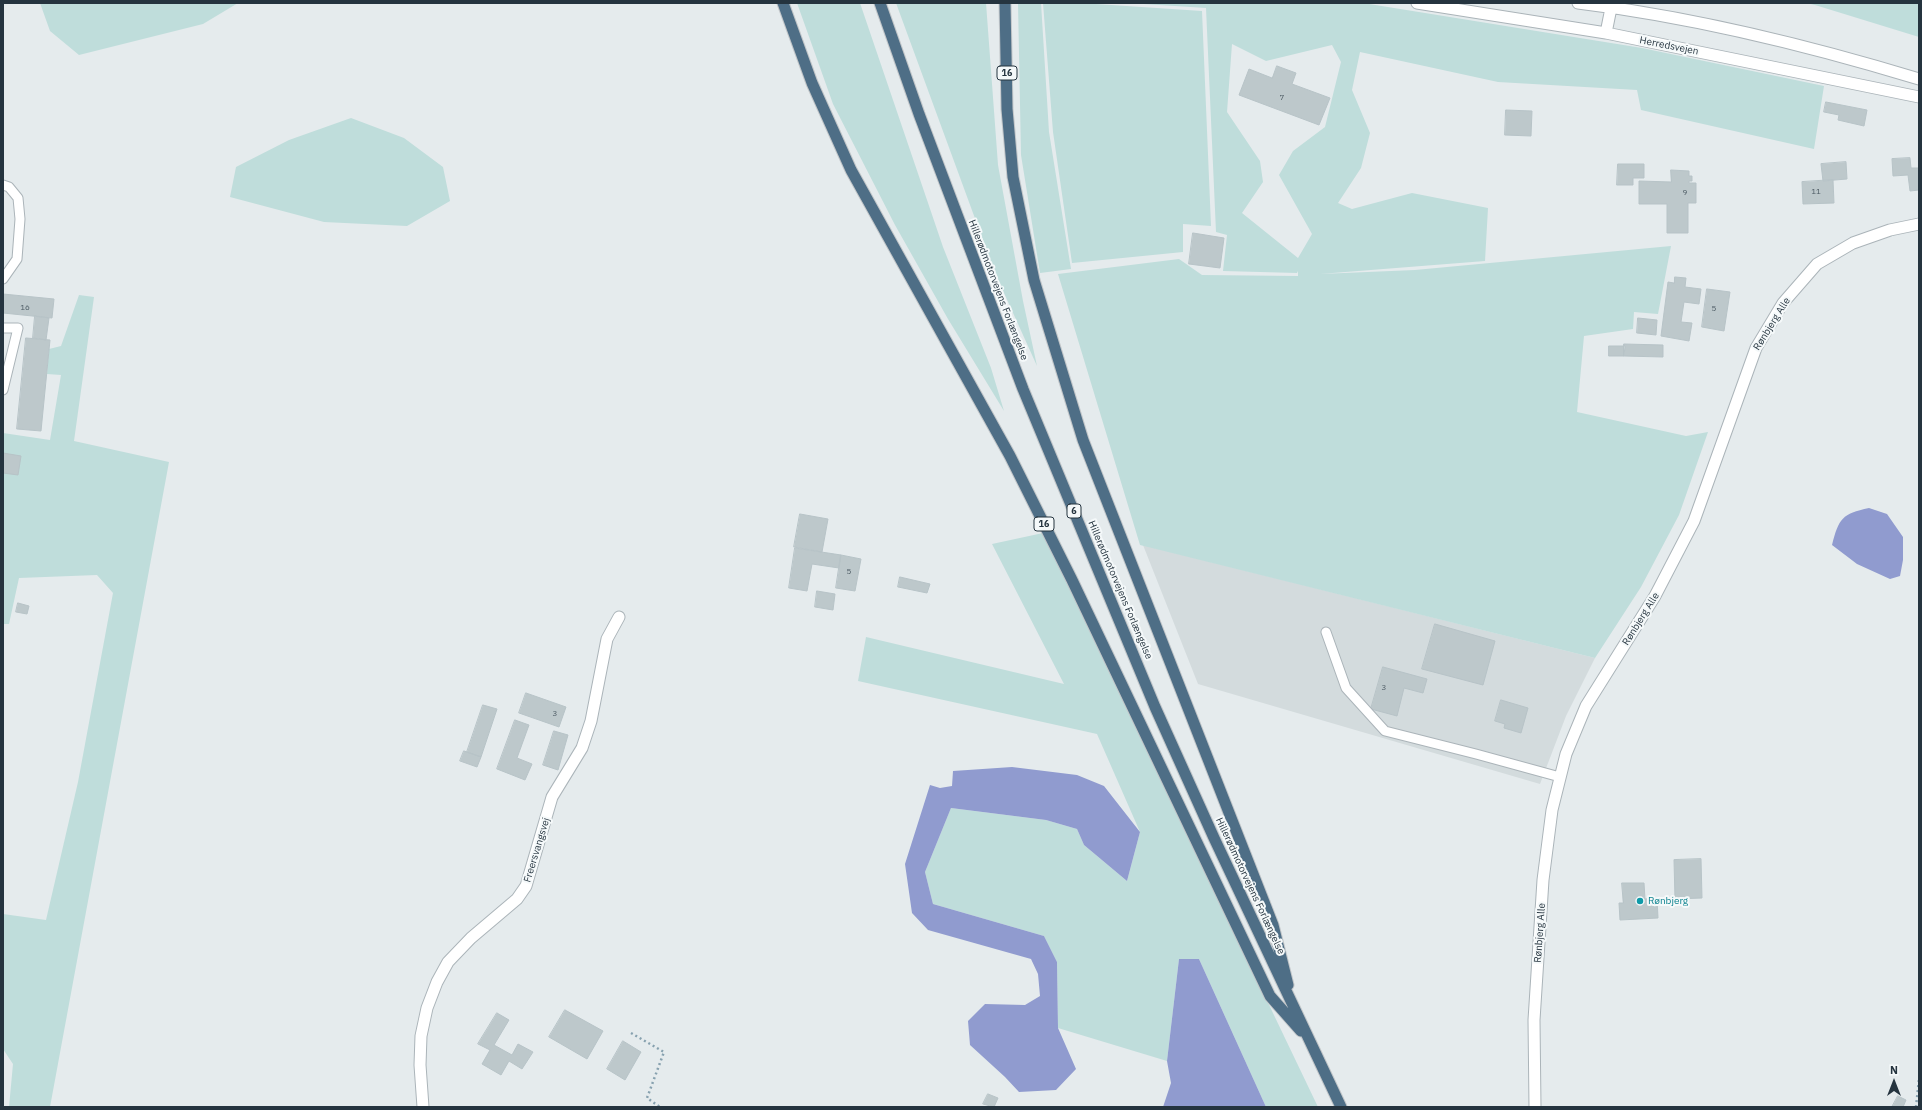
<!DOCTYPE html>
<meta charset="utf-8">
<style>
body{margin:0}
#map{position:relative;width:1922px;height:1110px;overflow:hidden;background:#e5ebed;font-family:"IBM Plex Sans",sans-serif}
canvas{display:block}
.frame{position:absolute;inset:0;border:4px solid #25343f;pointer-events:none}
.north{position:absolute;left:1874px;top:1062px;width:40px;height:40px;-webkit-text-stroke:3px #f5f9fa;paint-order:stroke;rotate:0deg;font-size:11px;font-weight:700;line-height:16px;text-align:center;color:#25343f}
.north::after{content:'';display:block;margin:auto;width:14px;height:18px;background:#25343f;clip-path:polygon(50% 0,100% 100%,50% 72%,0 100%)}
</style>
<div id="map">
<canvas width="1922" height="1110"></canvas>
<div class="frame"></div>
<div class="north">N</div>
</div>
<script>
const ctx = document.querySelector('canvas').getContext('2d');
ctx.lineJoin = 'round';
function fill(path, color) {
  ctx.fillStyle = color;
  ctx.fill(path, 'evenodd');
}
function stroke(path, color, width, dash) {
  ctx.strokeStyle = color;
  ctx.lineWidth = width;
  ctx.lineCap = dash ? 'butt' : 'round';
  ctx.setLineDash(dash || []);
  ctx.stroke(path);
}
function drawText(font, color, halo, rows, align = 'center') {
  ctx.font = font + ' "IBM Plex Sans",sans-serif';
  ctx.lineWidth = 4;
  ctx.setLineDash([]);
  ctx.textBaseline = 'middle';
  ctx.strokeStyle = halo;
  ctx.fillStyle = color;
  for (const [text, x, y, turn = 0] of rows) {
    ctx.save();
    ctx.translate(x, y);
    ctx.rotate((+turn || 0) * Math.PI / 180);
    ctx.textAlign = isNaN(turn) ? turn : align;
    if (halo) ctx.strokeText(text, 0, 0);
    ctx.fillText(text, 0, 0);
    ctx.restore();
  }
}
fill(new Path2D(`
 M1143,545l452,113 -29,58 -26,68 -342,-100z`), '#d3dbdd');
fill(new Path2D(`
 M40,3h198l-35,21 -124,31 -29,-24z
 M797,3h63l83,244 48,121 13,43 -56,-92 -53,-94 -62,-121z
 M896,3h90l12,162 25,136 14,65 -42,-93z
 M1018,3h23l8,129 22,137 -31,4 -19,-118z
 M1043,3h38l121,8 9,215 -28,-2v28l-111,11 -19,-131z
 M1128,3h235l279,45 182,38 -10,63 -173,-39 -4,-20 -139,-8 -138,-30 -8,38 18,43 -9,35 -23,35 14,6 60,-16 76,15 -3,53 -165,13 95,-4 256,-24 -13,68 -24,-2 -1,17 -49,7 -7,76 109,24 22,-4 -29,83 -38,72 -46,71 -455,-113 -82,-271 121,-15 23,16 96,1v-5l-1,2 -74,-2 4,-36 -11,-3 -10,-224zM1232,44l34,17 66,-16 9,17 -16,65 -32,24 -14,24 33,59 -14,24 -56,-45 21,-31 -3,-21 -33,-49z
 M1806,3h113v34l-104,-32z
 M351,118l53,20 39,29 7,34 -43,25 -83,-4 -94,-25 6,-30 53,-27z
 M79,295l15,2 -20,144 95,21 -119,645h-41l4,-43 -10,-15v-135l43,6 32,-138 35,-189 -16,-18 -78,3 -10,46h-6v-191l47,7 11,-65 -14,-1 2,-25 12,-3z
 M1043,533l275,574h-52l-67,-148h-20l-12,102 -109,-33 -1,-66 -13,-26 -111,-32 -8,-32 26,-64 95,12 31,9 7,16 43,36 13,-49 -43,-98 -239,-53 8,-44 198,47 -72,-140z`), '#bfdddb');
fill(new Path2D(`
 M1869,508l18,6 16,23v23l-3,16 -10,3 -33,-15 -25,-19c7,-27 10,-31 37,-37z
 M1012,767l65,8 27,11 36,46 -13,49 -43,-36 -7,-16 -31,-9 -95,-12 -26,64 8,32 111,32 13,26 1,66 18,41 -20,21 -37,2 -14,-15 -35,-32 -2,-24 17,-17 40,1 15,-9 -2,-22 -7,-15 -103,-29 -16,-17 -7,-49 25,-79 10,3 12,-2 1,-15z
 M1179,959h20l67,148h-103l8,-24 -4,-22z`), '#909bcf');
const building = new Path2D(`
 M1277,66l19,7 -4,11 38,14 -11,27 -80,-30 10,-26 23,9z
 M1826,102l41,8 -3,16 -26,-6 1,-5 -15,-3z
 M1506,110l26,1 -1,25 -26,-1z
 M1910,158l1,10h8v22l-9,1 -2,-16 -15,1 -1,-17z
 M1846,162l1,17 -24,2 -2,-17z
 M1618,164h26v14h-11v7h-16z
 M1671,170l18,1v5h3v5h-3v2h7v20h-8v30h-21v-29h-28v-23l32,1z
 M1833,180l1,23 -31,1 -1,-22z
 M1193,233l31,5 -4,30 -31,-4z
 M1675,277l11,1 -1,9 16,2 -2,15 -15,-2 -3,20 11,1 -3,18 -28,-5 7,-54 6,1z
 M1707,289l23,3 -6,39 -22,-4z
 M3,294l51,5 -2,19 -49,-5z
 M35,316l14,2 -3,22 -13,-2z
 M1638,318l19,2 -1,15 -19,-2z
 M26,338l24,2 -9,91 -24,-2z
 M1624,344l39,1v12l-39,-1z
 M1609,346h16l-1,10h-15z
 M3,453l18,3 -3,19 -15,-2z
 M800,514l28,5 -6,33 -28,-5z
 M795,548l46,7 -2,13 -27,-4 -5,27 -18,-3z
 M841,555l20,4 -6,32 -19,-3z
 M900,577l30,7 -3,9 -29,-6z
 M817,591l18,3 -2,16 -18,-3z
 M18,603l11,3 -2,8 -11,-2z
 M1435,624l60,17 -12,44 -61,-16z
 M1383,667l44,12 -4,14 -19,-5 -7,28 -26,-7z
 M526,693l40,14 -7,20 -40,-14z
 M1501,700l27,8 -7,25 -17,-5 1,-4 -10,-3z
 M483,705l14,4 -16,48 -14,-5z
 M515,720l14,5 -12,33 15,6 -7,16 -28,-11z
 M554,731l14,4 -10,35 -15,-5z
 M464,751l17,6 -4,10 -17,-6z
 M1701,859l1,39 -27,1 -1,-39z
 M1622,883h22l1,16 12,-1 1,20 -38,2 -1,-17h4z
 M565,1010l38,21 -16,28 -38,-22z
 M497,1013l12,7 -15,25 18,10 6,-11 15,8 -11,17 -13,-8 -8,14 -19,-11 8,-14 -12,-6z
 M623,1041l18,11 -16,28 -18,-11z
 M988,1094l10,4 -4,9 -11,-3z
 M1898,1096l8,4 -3,7h-11z`);
fill(building, '#bdc8cb');
stroke(building, '#b7c3c7', 1);
const service = new Path2D(`
 M3,185l6,2 9,11 2,21 -3,40 -14,20
 M3,328h15l-15,62
 M1326,632l20,56 39,43 91,23 84,23`);
const minor = new Path2D(`
 M423,1107l-3,-42 1,-29 6,-28 10,-26 11,-20 23,-24 46,-39 9,-13 26,-89 30,-49 9,-27 16,-82 12,-22
 M1535,1107l-1,-87 9,-140 9,-70 14,-56 20,-48 69,-110 39,-75 62,-173 27,-45 34,-39 36,-21 37,-13 29,-6`);
const tertiary = new Path2D(`
 M1417,3l189,30 313,64
 M1578,3c116,14 229,42 341,76
 M1606,33l6,-30`);
const trunk = new Path2D(`
 M783,3l29,80 39,87 159,286 62,124 198,416 31,35
 M880,3l39,111 104,275 132,318 59,131 127,269
 M1005,3l2,106 6,68 21,103 49,160 190,485 15,60`);
stroke(service, '#abb4b9', 11);
stroke(minor, '#abb4b9', 13);
stroke(tertiary, '#abb4b9', 13);
stroke(trunk, '#c2c6c9', 13);
stroke(new Path2D(`
 M631,1033l33,19 -17,46 13,9
 M1916,1107l3,-28`), '#87a1af', 2.5, [2, 3]);
stroke(service, '#fff', 9);
stroke(minor, '#fff', 11);
stroke(tertiary, '#fff', 11);
stroke(trunk, '#4e6e86', 11);
for (const [x, y, r, color] of [
 [1640,901,4,"#0f9aa8"]
]) {
  const dot = new Path2D();
  dot.arc(x, y, r, 0, 2 * Math.PI);
  ctx.fillStyle = color;
  ctx.fill(dot);
  stroke(dot, '#f5f9fa', 1.5);
}
drawText('8px', '#4b5962', null, [
 ["7",1282,98],
 ["11",1816,192],
 ["9",1685,193],
 ["16",25,308],
 ["5",1714,309],
 ["5",849,572],
 ["3",1384,688],
 ["3",555,714]
]);
for (const [x, y, w] of [
 [1007,73,20],
 [1074,511,14],
 [1044,524,20]
]) {
  const box = new Path2D();
  box.roundRect(x - w / 2, y - 7, w, 14, 3);
  ctx.fillStyle = '#f5f9fa';
  ctx.fill(box);
  stroke(box, '#25343f', 1);
}
drawText('bold 9px', '#25343f', null, [
 ["16",1007,73],
 ["6",1074,511],
 ["16",1044,524]
]);
drawText('10px', '#25343f', '#f5f9fa', [
 ["Herredsvejen",1669,46,11],
 ["Hillerødmotorvejens Forlængelse",998,290,69],
 ["Rønbjerg Alle",1772,324,-58],
 ["Hillerødmotorvejens Forlængelse",1120,590,67],
 ["Rønbjerg Alle",1641,619,-58],
 ["Freersvangsvej",537,850,-73],
 ["Hillerødmotorvejens Forlængelse",1250,886,65],
 ["Rønbjerg Alle",1540,933,-86]
]);
drawText('10px', '#0d838f', '#f5f9fa', [
 ["Rønbjerg",1648,901]
], 'left');
</script>
